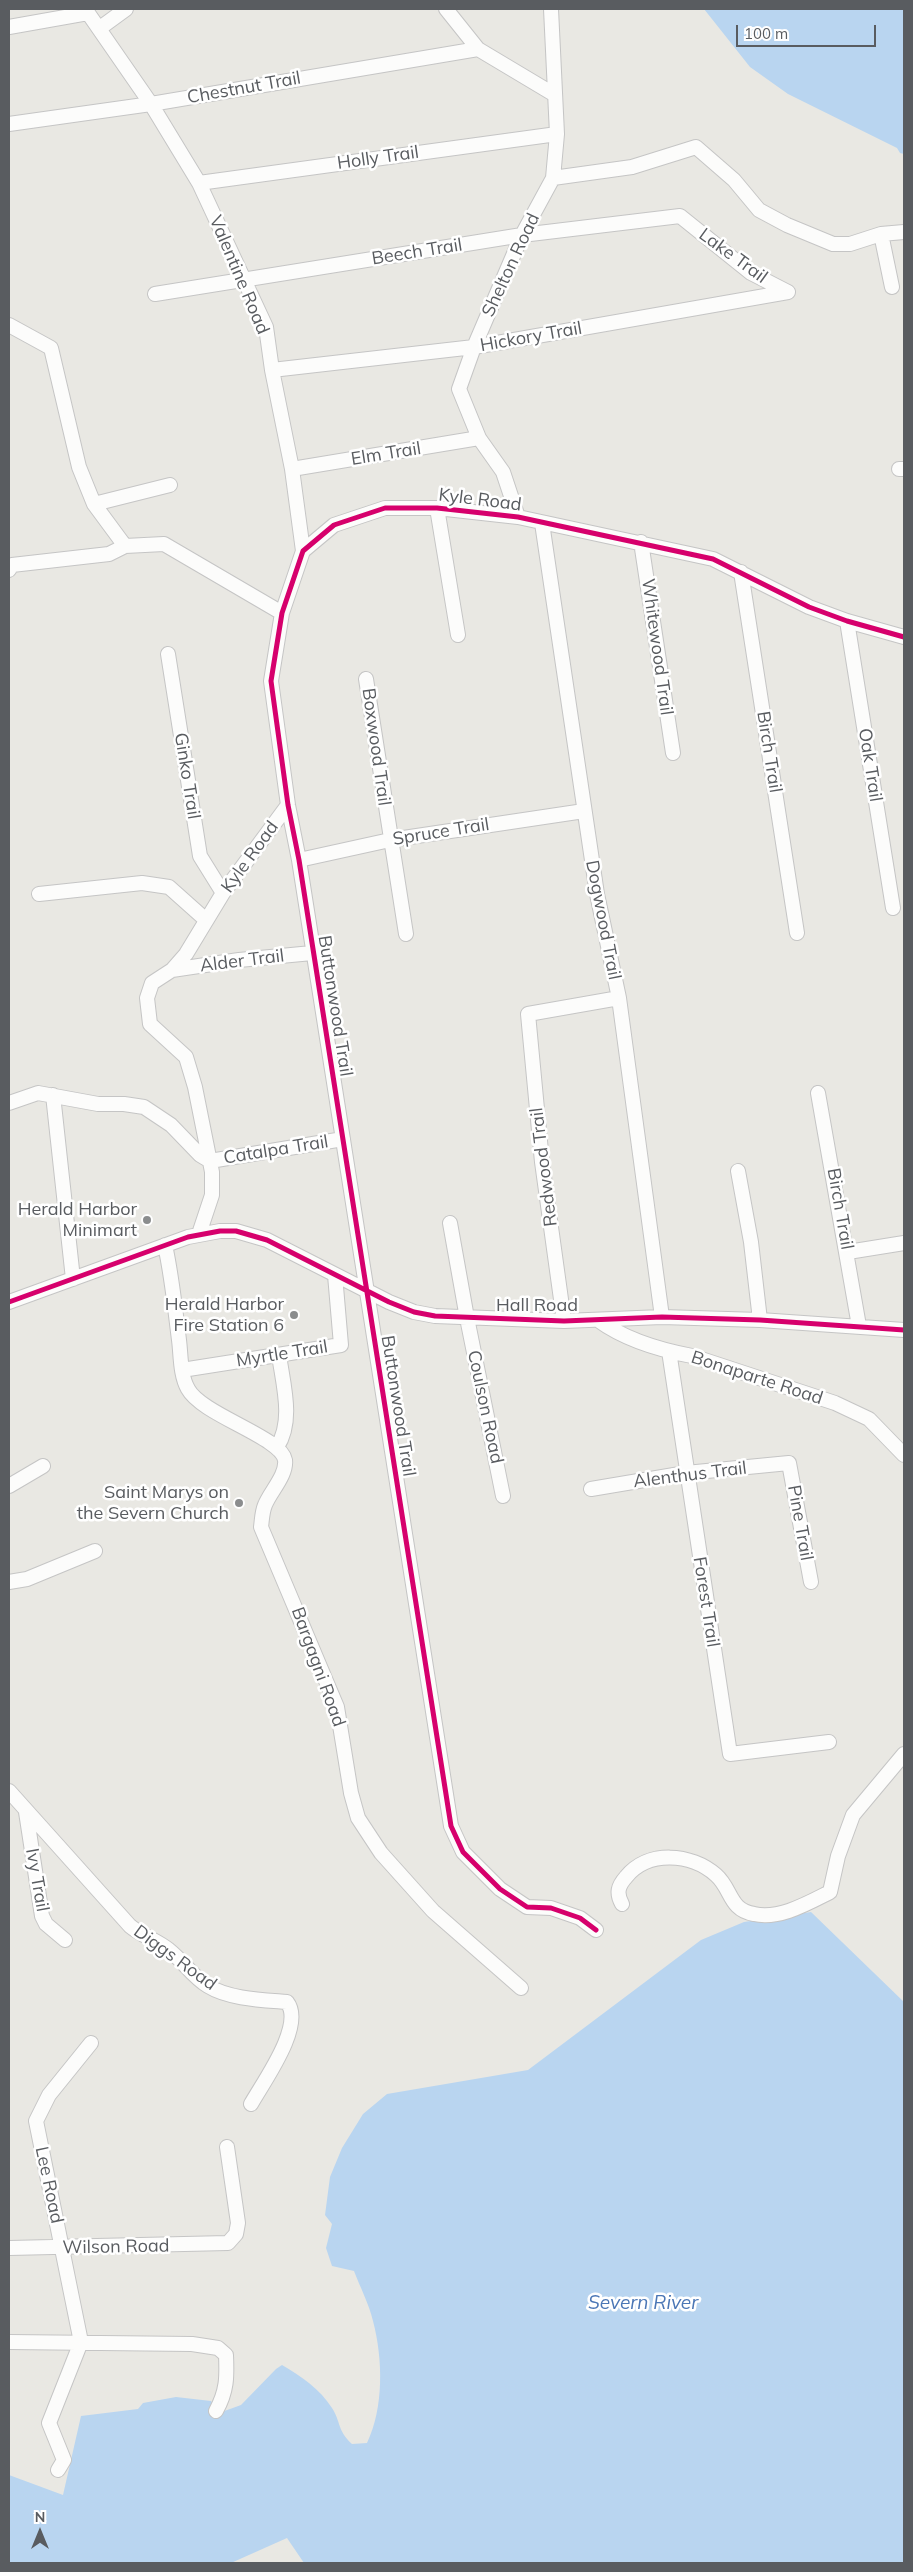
<!DOCTYPE html>
<style>
body{margin:0}
#map{position:relative;width:913px;height:2572px;overflow:hidden;background:#e9e8e3;font-family:Mulish,sans-serif}
canvas{display:block}
.frame{position:absolute;inset:0;border:10px solid #595c60;pointer-events:none}
.north{position:absolute;left:15px;top:2507px;width:50px;height:50px;-webkit-text-stroke:4px #fff;paint-order:stroke;rotate:0deg;font-size:14px;font-weight:700;line-height:20px;text-align:center;color:#595c60}
.north::after{content:'';display:block;margin:auto;width:18px;height:22px;background:#595c60;clip-path:polygon(50% 0,100% 100%,50% 72%,0 100%)}
.scale{position:absolute;left:736px;top:25px;width:140px;height:22px;box-sizing:border-box;border:2px solid #595c60;border-top:0;padding-left:6px;font-size:15px;line-height:18px;white-space:nowrap;color:#595c60;-webkit-text-stroke:4px #fff;paint-order:stroke}
</style>
<div id="map">
<canvas width="913" height="2572"></canvas>
<div class="frame"></div>
<div class="north">N</div>
<div class="scale">100 m</div>
</div>
<script>
const ctx = document.querySelector('canvas').getContext('2d');
ctx.lineJoin = 'round';
function fill(path, color) {
  ctx.fillStyle = color;
  ctx.fill(path, 'evenodd');
}
function stroke(path, color, width, dash) {
  ctx.strokeStyle = color;
  ctx.lineWidth = width;
  ctx.lineCap = dash ? 'butt' : 'round';
  ctx.setLineDash(dash || []);
  ctx.stroke(path);
}
function drawText(font, color, halo, rows, align = 'center') {
  ctx.font = font + ' Mulish,sans-serif';
  ctx.lineWidth = 5;
  ctx.setLineDash([]);
  ctx.textBaseline = 'middle';
  ctx.strokeStyle = halo;
  ctx.fillStyle = color;
  for (const [text, x, y, turn = 0] of rows) {
    ctx.save();
    ctx.translate(x, y);
    ctx.rotate((+turn || 0) * Math.PI / 180);
    ctx.textAlign = isNaN(turn) ? turn : align;
    if (halo) ctx.strokeText(text, 0, 0);
    ctx.fillText(text, 0, 0);
    ctx.restore();
  }
}
fill(new Path2D(`
 M704,9h200v145l-4,-1 -3,-5 -109,-54 -38,-27z
 M811,1912l93,90v561h-600l-17,-25 -56,25h-222v-88l54,20 18,-79 57,-7 5,-6 33,-6 35,4 8,12 22,-8 35,-36 6,-4c19,11 38,24 50,43 9,14 5,22 20,36l15,-1c17,-35 16,-84 6,-122 -4,-17 -13,-34 -19,-50l-22,-5 -6,-18 6,-24 -7,-9 5,-38 12,-29 21,-34 24,-20 141,-24 173,-130 43,-18z`), '#b9d5f0');
const minor = new Path2D(`
 M446,9l32,40 77,46
 M9,27l79,-14 63,91 48,79 67,144 6,43 20,99 11,82
 M100,28l26,-19
 M9,124l142,-20 327,-55
 M553,178l79,-11 64,-20 38,33 25,30 28,15 46,19h17l31,-10 23,-2
 M199,183l358,-49
 M881,234l11,53
 M155,294l367,-59 158,-19 71,57 37,19
 M9,325l42,23 28,119 15,37 31,42
 M272,370l202,-23 314,-55
 M292,469l187,-31
 M899,469h5
 M94,504l76,-19
 M437,508l21,127
 M518,517l-15,-45 -24,-34 -20,-49 15,-42 48,-112 31,-57 4,-44 -6,-125
 M542,523l55,371 22,104 43,319
 M641,542l32,211
 M9,570l3,-5 97,-11 16,-8 39,-2 118,69
 M741,572l56,361
 M847,621l46,287
 M168,654l32,202 23,37
 M366,679l40,255
 M299,860l91,-20 194,-29
 M39,894l103,-11 27,4 37,33
 M172,970l67,-10 73,-7
 M818,1093l41,233
 M53,1095l20,184
 M9,1103l29,-10 60,11h26l20,3 27,18 29,30 10,6
 M210,1161l133,-22
 M738,1171l13,71 9,78
 M450,1223l17,95 36,178
 M199,1234l13,-39v-23l-17,-85 -9,-30 -36,-33 -3,-26 5,-15 20,-13 14,-16 37,-61 65,-88
 M165,1245c7,32 10,63 14,95 2,15 1,35 9,49 14,26 93,48 97,71 2,15 -15,32 -20,45 -3,7 -3,15 -4,22l76,180 14,86 7,25 23,35 52,58 88,77
 M848,1252l56,-9
 M9,1302l179,-65 32,-6h16l31,9 122,62 25,10 21,4 129,5 98,-4 98,3 144,10
 M598,1320c26,19 62,30 94,36l143,47 34,16 35,36
 M564,1321l-22,-159 -14,-148 91,-16
 M669,1351l61,403 99,-12
 M182,1370l159,-25 -6,-70
 M277,1447c17,-26 6,-63 2,-92
 M9,1486l34,-20
 M591,1489l95,-16 103,-10 22,119
 M9,1582l18,-3 68,-28
 M9,1791l121,135c12,10 27,14 39,24 14,11 24,27 39,36 21,13 55,14 79,16 18,23 -23,79 -36,102
 M26,1812l16,104 4,8 19,16
 M622,1904c-6,-11 -4,-18 4,-27 22,-27 65,-24 90,-2 16,14 13,35 38,39 25,6 54,-11 76,-22l8,-36 15,-41 51,-61
 M596,1930l-16,-12 -29,-10 -24,-1 -27,-18 -37,-37 -12,-26 -152,-966 -11,-55 -17,-124 11,-68 21,-62 31,-26 51,-17h52l81,9 195,42 96,48 38,14 57,16
 M9,2248l219,-5 8,-9 2,-11 -11,-76
 M9,2342l183,2 26,4 8,7c1,22 1,36 -10,56
 M81,2342l-45,-221 13,-26 42,-52
 M58,2470l6,-10 -15,-37 32,-81`);
stroke(minor, '#c5c5c5', 16);
stroke(minor, '#fcfcfb', 14);
stroke(new Path2D(`
 M9,1302l179,-65 32,-6h16l31,9 122,62 25,10 21,4 129,5 98,-4 98,3 144,10
 M596,1930l-16,-12 -29,-10 -24,-1 -27,-18 -37,-37 -12,-26 -152,-966 -11,-55 -17,-124 11,-68 21,-62 31,-26 51,-17h52l81,9 195,42 96,48 38,14 57,16`), '#d6006c', 5);
for (const [x, y, r, color] of [
 [147,1220,5,"#8b8d8e"],
 [294,1315,5,"#8b8d8e"],
 [239,1503,5,"#8b8d8e"]
]) {
  const dot = new Path2D();
  dot.arc(x, y, r, 0, 2 * Math.PI);
  ctx.fillStyle = color;
  ctx.fill(dot);
  stroke(dot, '#fff', 2);
}
drawText('18px', '#595c60', '#fff', [
 ["Chestnut Trail",244,88,-10],
 ["Holly Trail",378,158,-8],
 ["Beech Trail",417,252,-9],
 ["Lake Trail",733,256,36],
 ["Shelton Road",511,265,-65],
 ["Valentine Road",239,275,67],
 ["Hickory Trail",531,337,-10],
 ["Elm Trail",386,454,-9],
 ["Kyle Road",480,500,7],
 ["Whitewood Trail",657,647,82],
 ["Boxwood Trail",376,747,82],
 ["Birch Trail",769,752,81],
 ["Oak Trail",870,765,81],
 ["Ginko Trail",187,776,81],
 ["Spruce Trail",441,832,-9],
 ["Kyle Road",250,857,-54],
 ["Dogwood Trail",603,920,79],
 ["Alder Trail",242,961,-7],
 ["Buttonwood Trail",335,1006,81],
 ["Catalpa Trail",276,1150,-9],
 ["Redwood Trail",544,1167,-97],
 ["Birch Trail",840,1209,80],
 ["Hall Road",537,1306],
 ["Myrtle Trail",282,1354,-9],
 ["Bonaparte Road",757,1378,18],
 ["Buttonwood Trail",398,1406,81],
 ["Coulson Road",485,1407,78],
 ["Alenthus Trail",690,1475,-7],
 ["Pine Trail",800,1523,80],
 ["Forest Trail",706,1602,81],
 ["Bargagni Road",318,1667,70],
 ["Ivy Trail",37,1880,80],
 ["Diggs Road",175,1958,36],
 ["Lee Road",49,2185,78],
 ["Wilson Road",116,2247,-1]
]);
drawText('18px', '#595c60', '#fff', [
 ["Herald Harbor",137,1210],
 ["Minimart",137,1231],
 ["Herald Harbor",284,1305],
 ["Fire Station 6",284,1326],
 ["Saint Marys on",229,1493],
 ["the Severn Church",229,1514]
], 'right');
drawText('italic 19px', '#4b77b6', '#fff', [
 ["Severn River",643,2303]
]);
</script>
